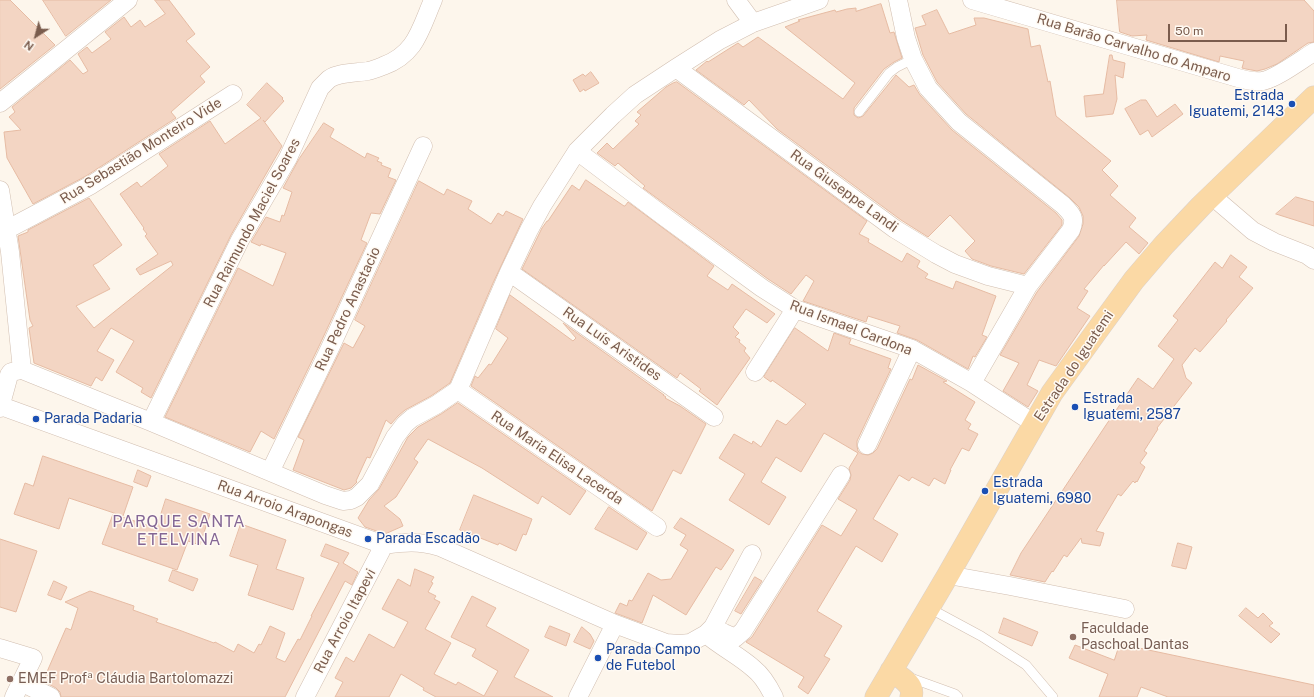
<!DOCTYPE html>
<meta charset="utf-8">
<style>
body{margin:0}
#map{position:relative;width:1314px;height:697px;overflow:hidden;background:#fdf6ec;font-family:"Public Sans",sans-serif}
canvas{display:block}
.north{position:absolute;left:16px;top:16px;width:40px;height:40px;-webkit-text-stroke:3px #fffaf3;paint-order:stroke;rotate:216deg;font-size:11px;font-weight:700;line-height:16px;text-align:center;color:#7a5c4d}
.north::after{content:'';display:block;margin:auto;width:14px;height:18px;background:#7a5c4d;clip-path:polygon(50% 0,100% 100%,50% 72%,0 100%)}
.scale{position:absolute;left:1168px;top:24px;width:119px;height:18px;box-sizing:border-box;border:2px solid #7a5c4d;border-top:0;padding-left:5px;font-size:12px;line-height:14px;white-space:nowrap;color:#7a5c4d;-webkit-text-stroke:3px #fffaf3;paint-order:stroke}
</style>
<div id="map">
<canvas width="1314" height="697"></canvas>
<div class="north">N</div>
<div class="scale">50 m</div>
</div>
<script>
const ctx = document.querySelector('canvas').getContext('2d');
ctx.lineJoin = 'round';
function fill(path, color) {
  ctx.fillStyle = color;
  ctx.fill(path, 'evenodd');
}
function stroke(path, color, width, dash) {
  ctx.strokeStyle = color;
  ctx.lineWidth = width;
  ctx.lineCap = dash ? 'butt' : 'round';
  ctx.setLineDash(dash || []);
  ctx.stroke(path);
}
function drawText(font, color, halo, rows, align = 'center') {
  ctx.font = font + ' "Public Sans",sans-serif';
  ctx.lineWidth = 3;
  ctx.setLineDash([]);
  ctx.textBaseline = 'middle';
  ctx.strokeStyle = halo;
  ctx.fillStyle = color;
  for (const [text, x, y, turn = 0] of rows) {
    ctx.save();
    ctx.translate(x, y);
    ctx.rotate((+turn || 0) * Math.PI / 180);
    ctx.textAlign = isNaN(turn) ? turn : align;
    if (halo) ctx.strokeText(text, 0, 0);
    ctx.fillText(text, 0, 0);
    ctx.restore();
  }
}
const building = new Path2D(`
 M0,0h10l45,45 -55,44z
 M43,0h68l-45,36z
 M155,0h14l26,34 -9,7 24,26 -10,9 5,6 -34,30 5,6 -90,58 -53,28 -26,-46 -3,-26 17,-2 -12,-13 6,-5 -3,-5 58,-47 13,14 5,-3 -10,-17 9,-7 5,6 19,-14 -6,-7 19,-15 7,10 9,-7 5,7 20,-13z
 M1117,0h187l10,11v31l-6,1 -31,21 -12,5 -8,2 -11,-2 -4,-1 2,-7 -24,-5 -1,6 -73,-22 1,-5 -15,1 -12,-4z
 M881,4l9,29 4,-1 8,26 -8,4 -10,7 -30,39v7l4,3 5,-2 33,-41 13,12 5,-2 6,10 32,35 104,83 6,7v5l-38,49 -33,-8 -19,-7 -7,-8 10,-10 -25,-26 -22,22 -27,-17 -124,-91 -28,-29 -5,5 -48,-35 11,-9 1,1 30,-19 5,4 15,-10 85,62 12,-16 -70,-56 15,-6 -2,-1 37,-10 1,2 11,-3 9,-1v3z
 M937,10l12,24 27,-9 -2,-7h10l44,11 3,18 9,-2 8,37 2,-1 6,35 55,45 -9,9 16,16 -8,9 26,23 -7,9 19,16 -9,11 -13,-12 -22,24v-1l-20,24 4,2 -11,17 13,8 -34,50 -17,-6 -12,25 11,6 -10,16 -25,-16 16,-28 -19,-8 37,-63 42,-56 4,-12v-8l-4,-9 -9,-9 -104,-84 -29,-32 -14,-27 -8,-27 11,-3 -4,-9z
 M1110,55h2l1,5 12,3 -2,15 -8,-3 2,24 -4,15 -27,3 -2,-21 19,-2z
 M591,72l8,11 -14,8 -1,-2 -4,3 -7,-12 10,-6 2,2z
 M677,82l190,139 -8,13 10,5 -1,3 34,20 5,-9 13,8 -3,6 11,7 -3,4 28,11 3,-8 40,15 -14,39 5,2 -12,20 -2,-1 -5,13 -51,-29 -20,-7 3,-7 -32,-10 -2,6 -63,-21 11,-20 -8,-6 -15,19 -23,-15 -125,-91 2,-2 -27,-23 -3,3 -18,-13 10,-10 6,6 26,-25 -4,-3 6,-6 -4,-3 29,-25 7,-4z
 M267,83l16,15 -1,1 2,2 -19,21 -2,-2 19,26 -51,89 -80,163 -10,-6 2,-4 -27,-16 18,-31 -23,-13 -14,23 17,9 -12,21 -6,-4 -5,9 -57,-23 -5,-35 4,-2 -3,-6 -12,-84 10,-4v-2l61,-32 33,47 -23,17 -6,3 17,24 -34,17 18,22 79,-63 -2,-4 -31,14 -4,-6 22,-15 -13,-18 2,-2 -4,-5 1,-1 -24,-34 17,-12 4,5 27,-21 -9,-12 51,-33 15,23 36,-26 -14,-13z
 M1141,100h5l11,17 18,-13 8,10 -31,23 -4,-7 -8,5 -15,-26z
 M324,123l10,6 -4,8 35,21 2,-5 12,5 -2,3 5,2 -1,2 10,4 -3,8 8,3 -16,34 -9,-1 -10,27 6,3 -47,101 -46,95 -13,-8 -11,21 -85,-35 73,-149 35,18 13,-33 -25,-9 -1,2 -9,-4 15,-25 14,5 2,-7 2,1 8,-24 -9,-4 16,-29z
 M586,180l38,26h1l3,-4 86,64 -7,10 21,14 4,-6 43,30 -8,9 -21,-14 -13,18 6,6 -4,4 5,3 -1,2 7,6 -2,3 6,7 -33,47 -18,-14 2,-2 -21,-16 -3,5 -155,-109 20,-41 5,-7h1l24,-36 7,5z
 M419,181l25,14 3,-6 25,12 -4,8 23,15 7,-11 5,3 3,-5 17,8 -30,64 -43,100 -19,13 -26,14 -7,6 -7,8 -5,-4 -16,38 -3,-1 -11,24 1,1 -6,6 -7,2 -51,-20 11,-30 -6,-3 46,-94 9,5 12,-22 -10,-6z
 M1296,197l18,5v24l-38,-12z
 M1231,255l16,12 -8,10 14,11 -27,32 1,1 -27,31 -5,-4 -13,17 4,13 6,5 -35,45 1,1 -14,22 3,2 -7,10 5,4 -8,15 -1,-1 -1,2 -2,-2 -12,15 -3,-2 -22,37 8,2 -4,13 -18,-3 -1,-5 -14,19 -3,-2 -11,17 -1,-1 -7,11 -35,-7 11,-22 85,-128 32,-47 15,11 21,-30 -16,-13 20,-26 -5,-4 42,-54 7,6z
 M510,295l63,46 3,-3 -13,-15 101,72h-1l3,2 -1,1 15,8 26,18 -25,50 -8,-4 -21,41 -181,-125 4,-10 3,2 11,-14 2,1 17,-27 -12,-9z
 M795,328l33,23 6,-18 17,6 -2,5 42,15 -3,9 3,1 -34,72v5l1,5 4,3 6,1 5,-2 4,-4 33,-70 2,1 6,-15 29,16 -4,1 32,20 -10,18 6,4 -3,5 10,5 -9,17 -7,-3 -12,22h1l-6,14 -11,-6 -5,8 -17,-9 -3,4 -10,-6 -26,44 25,15 -16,28 -26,-16 -39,65 25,15 -18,30 6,3 -22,35 -10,-7 6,-10 -58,-35 6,-5 70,-112 19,11 16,-26 -19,-11 12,-19 1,-5 -2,-7 9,-15 -34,-20 -23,39 -25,-15 -15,25 25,15 -17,28 -40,-25 16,-26 -26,-16 15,-24 18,10 1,-3 8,6 16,-27 9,5 20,-21 -34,-24 -1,2 -7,-5z
 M458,403l128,88 -16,24 -28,-19 -4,8 -56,-36 -54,-29 -14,20 4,3 -22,35 -12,9 16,13 3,7 -18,8 -20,-7 -7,-9 11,-18 10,-11 29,-52 10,-10 23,-13z
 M43,456l90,31 -10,29 -54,-18 -10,31 -45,-15 11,-31 8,3z
 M138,470l13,6 -4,11 -13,-5z
 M474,495l58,24 -6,16 -3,-1 -7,17 -17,-8 -1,2 -38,-15z
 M166,499l44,15 -10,31 -12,-4 -11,29 -75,-26 11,-30 43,14z
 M609,507l38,26 -10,17 -42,-21z
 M681,518l53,32 -7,11 -6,9 -5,-3 -30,48 -33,-20 -11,28 -27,-10 5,-10 7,3 2,-6 3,1 16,-28 13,7 10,-1 17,-29 -8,-5 6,-10 -12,-7z
 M241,524l45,16 -10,29 28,9 -11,32 -45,-15 10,-30 -28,-9z
 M0,539l37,12 -21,61 -16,-5z
 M1178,543l14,4 -6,22 -14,-3z
 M326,544l23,9 -6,10 15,9 -6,13 -7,-4 -60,116h-224l-1,-5 -4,-4 -13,-7 23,-53 5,2 7,-22 -13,-6 25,-11 44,15 -1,4 25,9 -2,3 23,8 35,13 1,-1 19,10 4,-8 16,9 5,-9 2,1 9,-19 15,7 -9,25 9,4 13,-23 2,1 12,-24h-1l28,-53 -18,-7z
 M415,569l19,8 -3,5 2,1 -5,9 8,4 -2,3 6,3 -15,27 26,14 -17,31 22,11 2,-3 26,14 14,-25 -26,-15 4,-7 -25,-12 21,-41 24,12 -10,18 43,24 -15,27 39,20h-117l-13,-7 1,-2 -23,-14 -12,23h-54l8,-15 -8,-4 11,-21 8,5 15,-28 25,14 14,-26 -26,-13 16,-30 12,7z
 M173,570l25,9 -5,12 -24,-10z
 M755,577l7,4 -21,33 -6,-3z
 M54,581l13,6 -6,13 -13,-5z
 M1246,608l12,10 5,-5 10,10 -4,3 11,8 -9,9 -32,-27z
 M1004,618l34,14 -6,14 -33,-13z
 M550,626l20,8 -4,12 -21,-9z
 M582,627l8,7 4,7 -4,8 -16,-7z
 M1120,644l194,41v12h-146l-27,-10 -4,10h-38l9,-23 -39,-16 6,-13 39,15z`);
fill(building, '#f3d5c3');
stroke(building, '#e6bba3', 1);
const lane = new Path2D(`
 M859,112l30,-39 8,-6 16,-8
 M929,608l52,28 45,29 27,32
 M908,677l47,17 3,3`);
const street = new Path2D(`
 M736,0l17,23
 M898,0l8,38 7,21 15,29 31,34 104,83c9,9 13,13 8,25l-43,56 -56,97
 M972,0l266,78c7,2 17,4 25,3 14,-3 38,-21 51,-29
 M676,68l219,161 41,25 19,10 33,12 40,10
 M0,103l128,-103
 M577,151l89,67 96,70 33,21 117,40 60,34 63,41
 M0,190l10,62 12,118
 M1212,196l41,35 21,11 33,13 7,5
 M6,230l85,-45 142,-91
 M509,272l205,145
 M755,372l40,-63
 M9,375l2,-3 11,-2 129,52 174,73 18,6 8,-1 6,-3 13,-13 25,-47 10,-13 7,-6 24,-13 22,-15 51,-118 20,-42 13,-24 35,-55 36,-36 22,-20 41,-27 44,-28 33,-17 66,-23
 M458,390l199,137
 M1,406l383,139c23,-3 33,-4 56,2l175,77 51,19 14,1 10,-1 16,-9 7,-7 39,-73
 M0,408l9,-33
 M151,422l89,-182 48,-82 32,-70c3,-3 6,-6 9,-9 10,-7 27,-6 39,-8 5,-1 10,-3 15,-5 33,-12 37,-36 50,-66
 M867,445l45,-96
 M270,472l60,-124 93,-202
 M948,575l62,11 115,23
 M713,627l11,6 11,5 8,-7 98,-156
 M706,634c15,13 34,22 48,35 9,7 15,18 20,28
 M0,648l33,10 -19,39
 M21,682l30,15
 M305,697l79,-152
 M578,697l37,-73`);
const primary = new Path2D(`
 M891,671c9,6 24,13 20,26
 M876,697l72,-122 104,-182 44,-61 38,-52 30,-35 37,-39 113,-109`);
stroke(lane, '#d1beb0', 10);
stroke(street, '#d1beb0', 19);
stroke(primary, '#dad1cd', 23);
stroke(lane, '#fff', 9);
stroke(street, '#fff', 18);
stroke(primary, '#fbd9a5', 22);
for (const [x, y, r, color] of [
 [1292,104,4,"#1a4fb4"],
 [1075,407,4,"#1a4fb4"],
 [36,419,4,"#1a4fb4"],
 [985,491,4,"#1a4fb4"],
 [368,539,4,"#1a4fb4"],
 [1073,637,4,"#8d6e63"],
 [598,658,4,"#1a4fb4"],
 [10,679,4,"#8d6e63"]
]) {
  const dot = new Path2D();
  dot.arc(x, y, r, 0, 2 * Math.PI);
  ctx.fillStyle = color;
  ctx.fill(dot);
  stroke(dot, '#fffaf3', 1.5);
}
drawText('14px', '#7a5c4d', '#fffaf3', [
 ["Rua Barão Carvalho do Amparo",1134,48,17],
 ["Rua Sebastião Monteiro Vide",141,151,-32],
 ["Rua Giuseppe Landi",844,191,36],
 ["Rua Raimundo Maciel Soares",252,223,-62],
 ["Rua Pedro Anastacio",348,309,-65],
 ["Rua Ismael Cardona",851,328,21],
 ["Rua Luís Aristides",612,344,35],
 ["Estrada do Iguatemi",1074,366,-56],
 ["Rua Maria Elisa Lacerda",557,458,34],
 ["Rua Arroio Arapongas",285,509,20],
 ["Rua Arroio Itapevi",345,621,-62]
]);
drawText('14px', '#164399', '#fffaf3', [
 ["Estrada",1284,96,"right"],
 ["Iguatemi, 2143",1284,112,"right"],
 ["Estrada",1083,399],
 ["Iguatemi, 2587",1083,415],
 ["Parada Padaria",44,419],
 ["Estrada",993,483],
 ["Iguatemi, 6980",993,499],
 ["Parada Escadão",376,539],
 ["Parada Campo",606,650],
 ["de Futebol",606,666]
], 'left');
drawText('14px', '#785e54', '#fffaf3', [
 ["Faculdade",1081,629],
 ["Paschoal Dantas",1081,645],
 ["EMEF Profª Cláudia Bartolomazzi",18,679]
], 'left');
ctx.letterSpacing = '1px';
drawText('16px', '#846695', '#fffaf3', [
 ["PARQUE SANTA",179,522],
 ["ETELVINA",179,540]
]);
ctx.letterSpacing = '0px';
</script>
